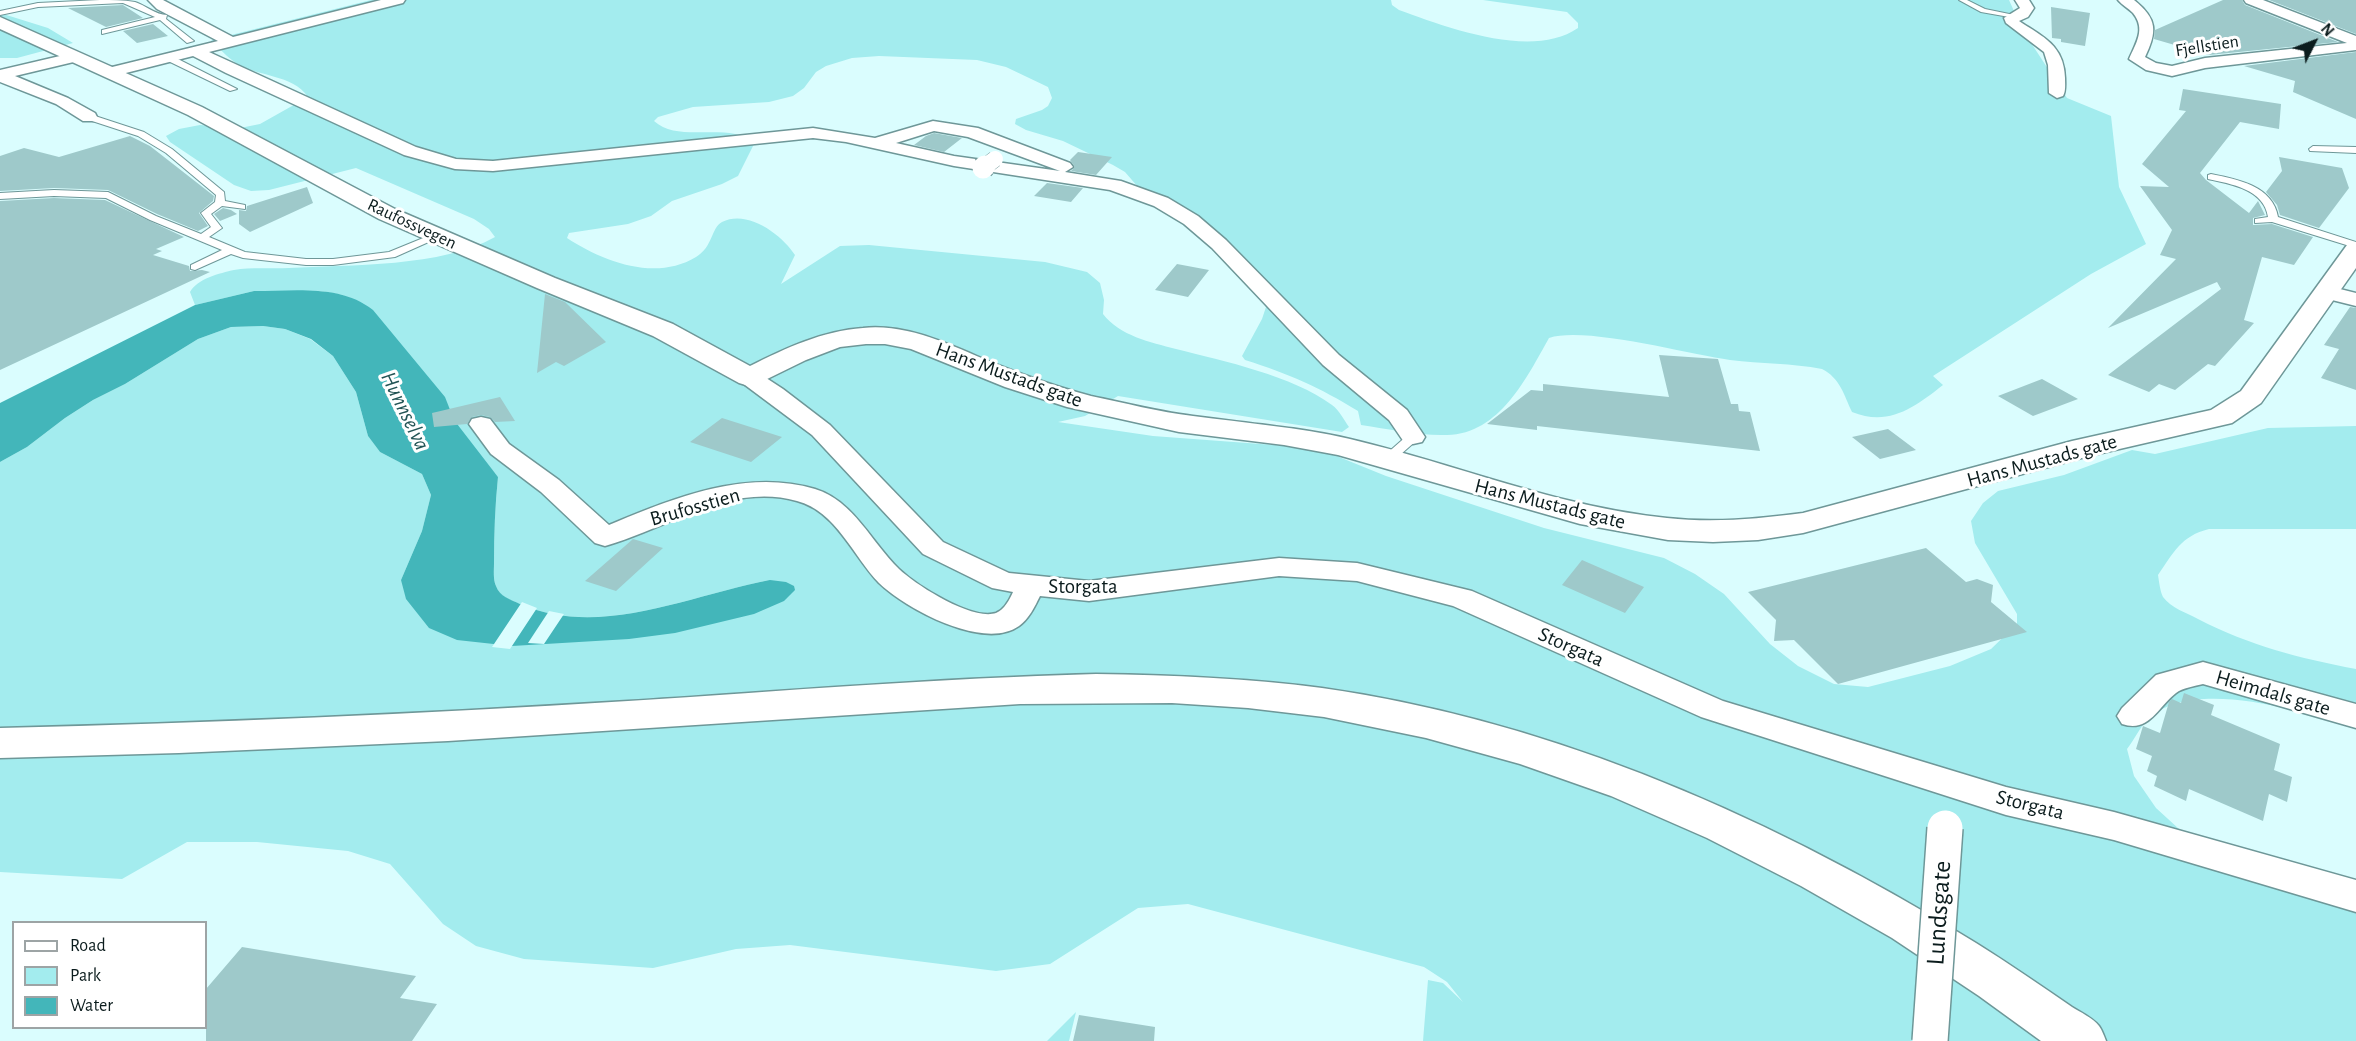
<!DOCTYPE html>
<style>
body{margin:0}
#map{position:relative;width:2356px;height:1041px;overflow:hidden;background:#dafdfe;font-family:"Alegreya Sans",sans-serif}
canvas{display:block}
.legend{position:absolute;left:12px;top:921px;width:195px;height:108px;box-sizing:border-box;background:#fff;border:2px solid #9da4a5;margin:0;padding:8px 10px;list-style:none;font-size:18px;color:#0b1c1d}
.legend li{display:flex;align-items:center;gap:12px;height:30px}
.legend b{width:30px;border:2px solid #9da4a5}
.north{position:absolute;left:2284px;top:12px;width:60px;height:60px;-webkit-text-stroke:4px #fff;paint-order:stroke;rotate:48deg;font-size:16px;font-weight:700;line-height:24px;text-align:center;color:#0b1c1d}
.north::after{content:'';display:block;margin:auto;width:21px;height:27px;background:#0b1c1d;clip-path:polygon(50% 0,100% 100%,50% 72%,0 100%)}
</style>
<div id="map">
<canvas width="2356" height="1041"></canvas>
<ul class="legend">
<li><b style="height:8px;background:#fff"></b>Road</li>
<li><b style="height:16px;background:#a3ecee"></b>Park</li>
<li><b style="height:16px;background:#43b6ba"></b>Water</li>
</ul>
<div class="north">N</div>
</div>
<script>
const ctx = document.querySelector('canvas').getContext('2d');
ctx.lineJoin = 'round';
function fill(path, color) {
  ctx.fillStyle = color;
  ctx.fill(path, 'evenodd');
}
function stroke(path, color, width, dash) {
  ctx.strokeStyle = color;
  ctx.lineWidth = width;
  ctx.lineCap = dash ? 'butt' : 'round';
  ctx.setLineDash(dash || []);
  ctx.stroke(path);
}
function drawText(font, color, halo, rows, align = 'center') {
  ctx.font = font + ' "Alegreya Sans",sans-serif';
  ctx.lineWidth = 6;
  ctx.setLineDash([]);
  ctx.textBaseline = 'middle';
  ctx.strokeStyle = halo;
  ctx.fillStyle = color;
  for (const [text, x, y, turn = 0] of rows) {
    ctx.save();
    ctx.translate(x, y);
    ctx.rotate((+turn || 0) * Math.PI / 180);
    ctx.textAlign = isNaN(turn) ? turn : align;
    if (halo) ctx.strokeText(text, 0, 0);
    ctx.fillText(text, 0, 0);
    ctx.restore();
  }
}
fill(new Path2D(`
 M371,0h1020l1,5 7,5c47,17 133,50 179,18v-5l-11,-11 -84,-12h526l13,29 45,69 44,18 8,71 27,57 -55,30 -158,102 10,9c-28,22 -54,42 -91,27 -8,-17 -12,-34 -30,-43 -30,-6 -61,-5 -92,-9 -43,-6 -145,-34 -181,-22 -22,39 -49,96 -102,97 -28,1 -58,-6 -86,-10l-3,-14c-39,-24 -69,-37 -113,-51l-3,-4 20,-37 5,-15 -78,-89 -51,-28 -13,-15 -12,-7 -50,-24 -37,-11 -11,-6 1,-5 26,-9 6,-4 4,-8 -4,-11 -42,-20 -29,-7 -98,-4 -27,2 -26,8 -10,6 -12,16 -11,8 -24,6 -76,5 -35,10 -4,4c25,23 72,0 101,21l-17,34 -16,8 -50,17 -21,15 -23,8 -59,9 -2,5c35,23 88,44 129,19 17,-10 15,-29 26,-35 26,-13 60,13 73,33l-14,29 59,-38 29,-1 176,17 42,10 13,11 4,17 -1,14c17,22 47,28 73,35 48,12 117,27 156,56 7,5 12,15 17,22l-7,5 -224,-36 -33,20 -27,6 95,14 175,13 11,8 47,19 158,52 120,30 31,16 29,20 46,50 28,22 36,18 34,3 82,-21 41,-17 26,-25v-10l-42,-71 -4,-22 12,-18 15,-12 66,-16 68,-25 23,4 113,-26 88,-2v103h-147c-28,7 -35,23 -51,46 1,6 2,16 5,22 8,11 24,16 35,22 53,27 100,39 158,50v59c-52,-16 -163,-52 -208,-9 -8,8 -14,21 -21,30l7,27 22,32 23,21 73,42 104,31v139h-933l5,-61 15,3 20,19 -16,-20 -23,-15 -236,-63 -50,4 -88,56 -54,7 -206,-26 -54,4 -83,19 -129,-9 -48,-13 -33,-22 -53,-60 -42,-13 -91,-9h-70l-65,37 -122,-7v-410l27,-15 38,-29 28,-18 32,-16 73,-45 33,-12 32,-1 22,3 25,10 23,17 23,36 12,44 12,16 42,22 9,21 -9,36 -21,49 111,66 258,-66c-80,15 -170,59 -250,24 -10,-4 -20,-7 -24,-18 -3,-6 -2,-16 -2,-23 0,-29 1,-57 4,-86l-155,-182 -23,-4h-66l-59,14 -5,-13c7,-13 30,-19 44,-22 17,-3 37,-1 55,-2 60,-3 154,-1 206,-31l-6,-8 -15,-10 -118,-51 -87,22 -18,1 -17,-6 -64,-43 -4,-6 13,-7 21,-4 40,3 20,-4 48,-27c-15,-23 -51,-20 -72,-34 -9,-6 -17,-15 -25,-23z
 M0,13l48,15 25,15 -56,15h-17z
 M1076,1012l-7,29h-22z`), '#a3ecee');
fill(new Path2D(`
 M254,291c40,0 87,-7 119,19l72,87 9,23 44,57c-3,29 -4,57 -4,86 0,7 -1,17 2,23 4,11 14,13 24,18 80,35 170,-9 250,-24l16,2 8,4 1,4 -11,11 -30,13 -79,19 -46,6 -117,7 -55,-6 -28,-12 -23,-29 -5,-19 21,-49 9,-36 -9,-21 -42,-22 -12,-16 -12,-44 -23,-36 -22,-17 -26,-10 -22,-3 -32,1 -33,12 -73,45 -32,16 -28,18 -38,29 -27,15v-59l195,-98z`), '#43b6ba');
fill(new Path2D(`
 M522,602l15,6 -27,41 -18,-2z
 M549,611l15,3 -20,30 -16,-1z`), '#dafdfe');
fill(new Path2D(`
 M2223,0h19l3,5 93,37 -129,13 -55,-16 1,-9z
 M2269,0h87v34z
 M123,5l20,13 -37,9 -38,-19z
 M2051,7l39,6 -5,33 -24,-4v-3l-9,-1z
 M153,24l15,12 -31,7 -14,-12z
 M2356,52v67l-63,-27 2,-11 -51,-15z
 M2183,89l98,15 -2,25 -39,-7 -40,51 6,7 43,33 9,-12 7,14 -12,3v7l19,-1 41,13 -19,28 -32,-8 -18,63 10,3 -39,43 -7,-2 -33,26 -16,-6 -10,8 -41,-17 113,-86 -4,-7 -109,46 68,-69 -16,-4 12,-25 -32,-44 29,1 -27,-23 44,-53 -7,-1z
 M934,133l28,5 -18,14 -30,-7 12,-9z
 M130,136l20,10 64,50 -1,5 -14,12 9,13 -10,5 -41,-17 -49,-24 -54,-2 -54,3v-35l24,-8 35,9z
 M1078,152l34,5 -16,18 -25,-4 4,-4 -5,-7z
 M2279,157l63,11 7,20 -30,40 -39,-13 -3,-10 -11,-13 16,-21z
 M1047,183l36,5 -12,14 -37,-6z
 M307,187l6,16 -63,29 -11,-8v-14l7,1 1,-5z
 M54,198l51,2 79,37 -28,12 6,2 -9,4 36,11 1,5 12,-1 8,2 -210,98v-169z
 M223,208l8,2 6,4 -17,7 -6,-7z
 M1177,264l32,6 -21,27 -33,-7z
 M545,294l20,8 41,40 -42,24 -8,-4 -19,11z
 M2350,307l6,1v82l-35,-12 18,-29 -15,-4z
 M1659,355l59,4 13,45h7l1,7 11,1 10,39 -223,-25v4l-50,-6 44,-34 12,1v-7l126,13z
 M2042,379l36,20 -45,17 -35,-20z
 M500,397l15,24 -20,1 -5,-5 -9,-2 -9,2 -5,7 -33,3 -2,-14z
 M722,418l60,19 -31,25 -61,-20z
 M1888,429l28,21 -36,9 -28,-22z
 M633,539l30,9 -47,43 -31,-10z
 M1926,548l40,34 11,-3 16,6 -2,17 36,30 -189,52 -44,-44 -20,1 2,-21 -28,-28z
 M1582,560l62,27 -19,26 -63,-28z
 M2184,693l30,12 -3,10 69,29 -6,26 18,7 -5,25 -18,-8 -6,27 -74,-32 -3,12 -32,-15 3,-10 -10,-5 5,-15 -16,-7 7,-23 17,7 9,-31 3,-3 9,4z
 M242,947l174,29 -16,22 37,6 -25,37h-206v-52z
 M1079,1015l76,12 -1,14h-81z`), '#9ec9ca');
const lane = new Path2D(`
 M100,0c11,0 24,0 35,2 10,3 21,13 32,13l-1,4 28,22 -7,2 -27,-23 -58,14v-4l53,-13 -32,-14 -85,4 -38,8v-4l38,-8z
 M1959,0h8l18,9 34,7 -4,2 -34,-6z
 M164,55h6l67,34 -7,2 -66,-32z
 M89,114l55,18 28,17 52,43 1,9 20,4v4l-23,-3 -11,8 11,14 -13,9 36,15 61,7h27l56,-7 44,-18h8l1,2 -47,21 -62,8h-27l-63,-7 -12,-4 -36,16 -4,-1v-4l31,-15 -72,-30 -44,-22 -52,-2 -54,3v-6l54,-3 54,2 48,24 45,18 10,-7 -10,-14 14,-11 1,-7 -50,-42 -28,-17 -52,-17 -1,-2z
 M2313,146l43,1v6l-46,-2 -1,-2z
 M2211,174c26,5 62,12 67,43l78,25v6l-84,-26 -17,1v-4l13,-2c-4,-28 -37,-33 -60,-38v-4z
 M1413,433l4,1 2,3 -2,3 -25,22h-8l-2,-3 2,-3 25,-22z`);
const street = new Path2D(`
 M148,0h15l70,37 148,-37h24l-2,3 -194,49 207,95 40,12 37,2 320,-33 62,10 58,-17 45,7 92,35 3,4 -8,5 56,9 47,17 30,18 28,24 113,115 68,55 18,27 -3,5 -9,2 -9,-2 -15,-22 -66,-55 -111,-117 -28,-24 -30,-18 -44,-16 -156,-24 -108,-24 -33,-4 -320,33 -38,-2 -51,-14 -178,-82 -33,-17 -83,21 -6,-2 -2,-3 2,-3 114,-28 -61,-32zM934,131l34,6 92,34 -106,-15 -58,-13z
 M2015,0h14l5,8 -6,9 -9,4c24,16 45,24 46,57 0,6 1,13 -2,18l-6,2 -8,-5 -1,-28 -4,-13 -38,-29 -2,-5 16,-10z
 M2118,0h16c24,19 23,32 11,57l11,6 16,3 33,-8 142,-15 -101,-40 -2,-3h19l93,36v14l-151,18 -33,8 -26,-6 -17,-11c7,-16 17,-30 4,-46 -5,-5 -11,-8 -15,-13z
 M77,52l8,5 -3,3 -67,16 53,22 27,15 2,4 -2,4h-12l-27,-17 -56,-22v-12z
 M2328,286l28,7v13l-36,-9 -3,-5 3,-5z
 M749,370l8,2 26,17 47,36 113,117 66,31 80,8 190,-23 78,5 115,28 251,110 283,86 108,25 242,68v32l-242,-72 -108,-25 -305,-98 -248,-111 -96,-25 -78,-5 -190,25 -49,-5c-5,10 -11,23 -21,30 -35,25 -113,-17 -140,-43 -26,-27 -43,-72 -82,-82 -68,-19 -130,28 -192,45l-10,-3 -54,-51 -50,-38 -22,-30 3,-5 9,-2 9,2 19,25 50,36 50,45c63,-26 136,-57 206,-36 39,12 56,53 84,80 17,16 73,52 97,44 8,-3 14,-14 17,-21l-21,-4 -69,-34 -111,-119 -71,-53 -4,-5 4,-5z
 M2203,662l153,42v24l-153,-44c-8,2 -21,4 -27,9 -19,15 -27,40 -54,31l-5,-8 5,-8 34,-33z`);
const secondary = new Path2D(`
 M0,17l202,90 193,102 160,69 118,46 77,42c36,-18 72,-35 113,-38 47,-5 93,20 135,37 31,12 62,23 93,31 34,7 68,16 102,20 52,7 105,11 157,23 106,25 207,68 317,79 46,5 90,1 136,-5l269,-72 139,-31 30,-19 106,-146 9,-2v25l-95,135 -29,20 -143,33 -286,77 -45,7 -45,2 -45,-2 -88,-16 -242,-69 -54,-10 -105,-13 -112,-25 -62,-20 -94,-38 -26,-5h-19l-26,3 -34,13 -47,23 -10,3 -10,-3 -86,-47 -116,-48 -158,-69 -191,-104 -188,-86z`);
const highway = new Path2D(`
 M1096,674c76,1 151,4 226,14 233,33 455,132 654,255 32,20 64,42 96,64 8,5 21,11 27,19 3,4 5,10 7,15h-65l-62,-45 -87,-58 -91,-52 -94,-48 -96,-42 -91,-32 -94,-26 -102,-21 -76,-9 -76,-5 -152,1 -572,37 -269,12 -179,5v-30c210,-5 419,-14 628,-27 156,-10 312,-23 468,-27z`);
stroke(lane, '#6e9798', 2);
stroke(street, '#6e9798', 3);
stroke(secondary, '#6e9798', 3);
stroke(highway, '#6e9798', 3);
fill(lane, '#fff');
fill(street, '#fff');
fill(secondary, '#fff');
fill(highway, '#fff');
const streetBridgeFar2 = new Path2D(`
 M983,168l12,-9`);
const streetBridgeFar1 = new Path2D(`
 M983,168l2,-2`);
const streetBridge = new Path2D(`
 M1930,1041l15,-213`);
stroke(streetBridgeFar2, '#6e9798', 17, []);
stroke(streetBridgeFar1, '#6e9798', 23, []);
stroke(streetBridge, '#6e9798', 38, []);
stroke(streetBridgeFar2, '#fff', 16);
stroke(streetBridgeFar1, '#fff', 21);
stroke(streetBridge, '#fff', 35);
drawText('18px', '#0b1c1d', '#fff', [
 ["Fjellstien",2207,46,-9],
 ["Raufossvegen",412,224,25]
]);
drawText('21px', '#0b1c1d', '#fff', [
 ["Hans Mustads gate",1009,375,20],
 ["Hans Mustads gate",2042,461,-15],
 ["Hans Mustads gate",1550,504,14],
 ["Brufosstien",695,507,-16],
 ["Storgata",1083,587],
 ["Storgata",1571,647,24],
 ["Heimdals gate",2273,693,16],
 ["Storgata",2030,805,14]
]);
drawText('italic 22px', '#235455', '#fff', [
 ["Hunnselva",405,411,64]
]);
drawText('26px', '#0b1c1d', '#fff', [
 ["Lundsgate",1939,913,-86]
]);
</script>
